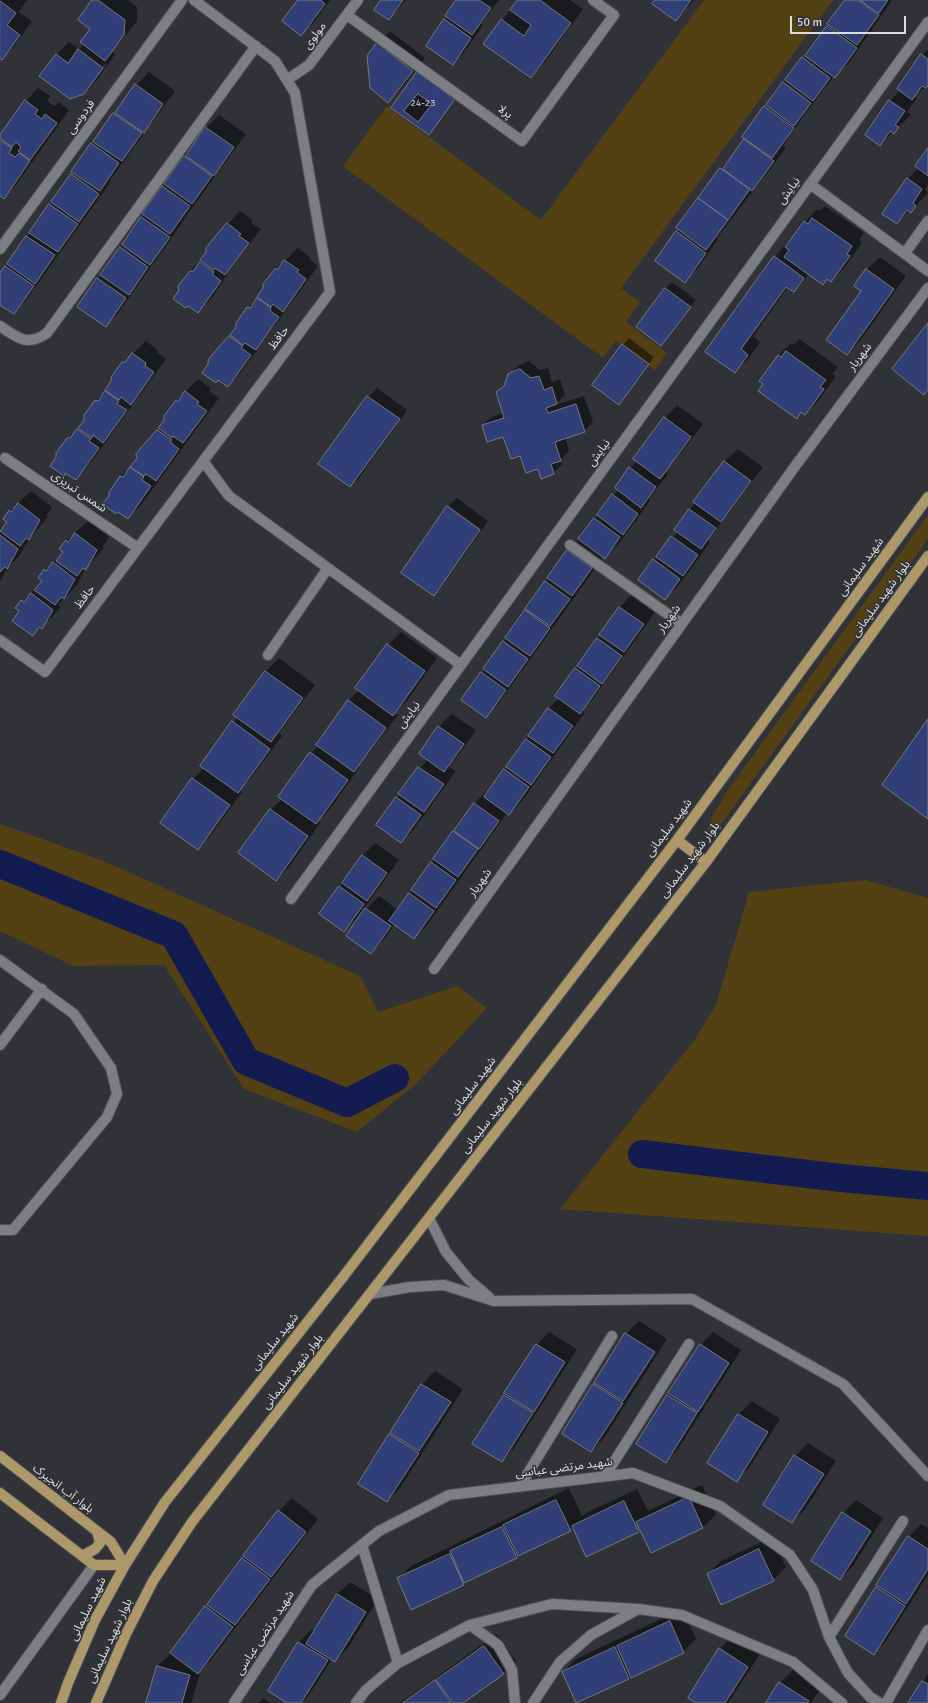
<!DOCTYPE html>
<meta charset="utf-8">
<style>
body{margin:0}
#map{position:relative;width:928px;height:1703px;overflow:hidden;background:#303237;font-family:Signika,sans-serif}
canvas{display:block}
.scale{position:absolute;left:790px;top:16px;width:116px;height:18px;box-sizing:border-box;border:2px solid #dadcdf;border-top:0;padding-left:5px;font-size:12px;line-height:14px;white-space:nowrap;color:#dadcdf;-webkit-text-stroke:3px #303237;paint-order:stroke}
</style>
<div id="map">
<canvas width="928" height="1703"></canvas>
<div class="scale">50 m</div>
</div>
<script>
const ctx = document.querySelector('canvas').getContext('2d');
ctx.lineJoin = 'round';
function fill(path, color) {
  ctx.fillStyle = color;
  ctx.fill(path, 'evenodd');
}
function stroke(path, color, width, dash) {
  ctx.strokeStyle = color;
  ctx.lineWidth = width;
  ctx.lineCap = dash ? 'butt' : 'round';
  ctx.setLineDash(dash || []);
  ctx.stroke(path);
}
function drawText(font, color, halo, rows, align = 'center') {
  ctx.font = font + ' Signika,"Noto Sans Arabic",sans-serif';
  ctx.lineWidth = 3;
  ctx.setLineDash([]);
  ctx.textBaseline = 'middle';
  ctx.strokeStyle = halo;
  ctx.fillStyle = color;
  for (const [text, x, y, turn = 0] of rows) {
    ctx.save();
    ctx.translate(x, y);
    ctx.rotate((+turn || 0) * Math.PI / 180);
    ctx.textAlign = isNaN(turn) ? turn : align;
    if (halo) ctx.strokeText(text, 0, 0);
    ctx.fillText(text, 0, 0);
    ctx.restore();
  }
}
fill(new Path2D(`
 M704,0h129l-212,288 19,14 -14,20 41,31 -12,17 -39,-29 -13,17 -260,-192 44,-60 154,114z
 M928,515v24l-215,296 -6,-2 4,-14 17,-29z
 M0,824l104,37 256,115 18,36 79,-26 30,22 -71,76 -59,48 -113,-43 -80,-124 -91,1 -73,-35z
 M865,880l63,18v338l-368,-27 133,-167 23,-37 33,-113z`), '#534114');
fill(new Path2D(`
 M0,0h27l-8,12 13,9 -18,25 -13,13 -1,-1z
 M93,0h35l9,7v14l-25,31 3,2 -18,26 -13,13 -43,-17 16,-22 12,-12 10,7 5,-5 7,-16zM105,63l2,1 -14,19h-2z
 M299,0h31l-16,22 -13,12z
 M382,0h24l-17,19z
 M457,0h42l-18,24 2,1 -18,26 -12,12 -8,-43z
 M519,0h51l13,9 -40,55 -12,13 -29,-57z
 M656,0h38l-18,20z
 M846,0h45v2l-43,62 -14,12 -29,38 -22,32 3,2 -69,90 1,1 -21,30 -12,12 -29,-20 23,-32 -2,-1 44,-60 12,-12 13,-18 19,-31 38,-49 9,-10z
 M390,31l35,27 -24,31 -13,13 -10,-58z
 M928,49v36l-14,11 3,2 -10,14 4,2 -5,6 -26,24 10,-43 10,-11 22,-35z
 M149,72l26,19 -65,89 1,1 -19,27 -66,92 -12,13 -14,-9v-29l74,-103 18,-28 44,-59z
 M418,72l42,20 -32,41 -35,-26z
 M38,88l12,8 -3,5 8,5 4,-4 10,8 -53,75 -13,12 -3,-2v-58l26,-36z
 M219,115l27,19 -65,89h1l-64,90 -12,12 -8,-46 86,-123 22,-28z
 M928,150v35l-3,5 3,3 -17,18 -1,-1 -13,13 10,-44 12,-11z
 M825,206l39,27 -5,7 3,3 -18,25 -13,13 -3,-3 -5,6 -14,-10 -15,17 -6,-4 -35,49 7,6 -12,17 -13,13 -29,-21 69,-94 30,-35 12,-13 3,2z
 M240,211l13,9 -2,3 10,6 -29,38 -21,32 -13,13 -8,-41 11,-11 27,-36z
 M298,248l12,9 -1,2 9,7 -78,107 -12,13 -19,-21v-5l23,-25 16,-27 10,-11 17,-27z
 M880,257l26,19 -46,65 -13,13 15,-63 -7,-5 12,-17z
 M672,282l24,18 -35,45 5,-57z
 M629,338l25,19 -35,47 4,-59z
 M799,339l39,28 -6,7 4,2 -18,25 -13,13 -3,-2 -6,5 -32,-33 14,-28 13,-13 3,2z
 M146,341l12,9 -1,2 9,7 -78,107 -12,13 -8,-40 13,-13 15,-25 10,-11 17,-27z
 M529,361l11,9 8,-2 4,14 8,-3 5,16 -10,10 29,-9 9,26 -9,9 -19,6 4,14 -9,9 2,5 -9,8 -14,-5 -18,-13 -17,-19 -21,-11 9,-8 12,-4 -7,-20 9,-9 3,-9 9,-9z
 M198,379l13,9 -2,3 10,7 -78,107 -13,13 -18,-22 10,-19 13,-13 5,-6 -1,-4 23,-25 16,-28z
 M377,388l30,22 -48,68 -9,8 -31,-22 49,-67z
 M677,405l26,19 -37,48 2,2 -19,25 1,1 -14,21 -18,23 -13,13 -1,-1 -106,148 -12,12 -4,-43 86,-122 11,-12 39,-49 12,-22 7,-7 28,-43z
 M738,449l25,18 -55,73 2,2 -14,20 -18,24 -13,12 -11,-38 24,-29 -2,-2 49,-68z
 M31,491l21,16 -6,9 2,1 -19,22 -9,16 -11,11 -9,15v-54l2,1 6,-6 2,-11z
 M457,498l31,23 -6,9 -33,-24z
 M448,508l33,23 -39,55 -8,9z
 M88,521l21,16 -6,9 2,1 -20,22 -8,16 -19,20 3,2 -7,8 -21,19 -13,-23 -3,-3 26,-28 2,-10 20,-18 1,-11z
 M632,594l24,17 -64,89 -10,10 3,2 -63,89 -13,13 -2,-1 -80,112 -13,12 -19,-13 -12,16 -12,13 -5,-44 13,-13 19,14 76,-106 13,-13 2,1 60,-84 10,-10 17,-29 44,-62z
 M401,632l36,26 -31,44 -11,11 3,2 -39,51 1,1 -31,43 -11,11 2,2 -31,44 -13,13 -36,-27 31,-44 11,-10 29,-46 7,-7 30,-45 11,-11 -2,-2 31,-43z
 M279,658l36,27 -36,48 3,3 -32,43 -11,11 3,2 -32,44 -12,13 -5,-70 11,-11 34,-51 -3,-2 31,-44z
 M452,714l24,16 -20,28 -8,8 8,5 -42,58 -13,13 -4,-44 31,-39 -8,-6 19,-27z
 M375,843l24,17 -42,58 -13,12 -24,-16 42,-58z
 M639,1321l28,18 -63,99 -13,13 3,-66 32,-51z
 M549,1332l28,17 -63,99 -12,13 -28,-17 63,-100z
 M713,1332l28,18 -63,99 -13,13 -27,-18 62,-99z
 M435,1371l28,18 -63,99 -13,13 3,-66 32,-51z
 M752,1401l28,18 -31,49 -13,12 -27,-17 30,-49z
 M808,1443l28,18 -31,48 -13,13 3,-66z
 M702,1485l14,30 -13,12 -52,25 -10,-23 -3,2 -65,-4 -3,3 -103,50 -3,4 -52,24 -14,-29 13,-13 158,-78 13,28 4,-3 51,-24 11,22z
 M292,1498l26,21 -107,141 -10,10 -10,33h-43l10,-37 13,-13 108,-142z
 M856,1500l27,18 -30,48 -13,13 3,-66z
 M921,1524l7,4v47l-42,66 -13,13 3,-66 33,-51z
 M772,1537l14,30 -13,13 -65,-6 13,-13z
 M350,1582l28,17 -30,49 -13,13 -3,-2 -23,36 -7,8h-13l-20,-12 30,-49 13,-13 3,2 22,-37z
 M682,1609l14,30 -13,13 -55,26 -65,-6 13,-13z
 M497,1634l19,27 -13,12 -42,30h-61z
 M732,1636l28,18 -32,49h-30l22,-54z
 M793,1670l28,18 -10,15h-44l13,-20z
 M928,1673v30h-19l16,-24z
 M263,1698l8,5h-13z`), '#0007');
stroke(new Path2D(`
 M0,864l174,71 72,126 101,42 48,-25
 M642,1154l199,24 87,8`), '#131c51', 28);
const building = new Path2D(`
 M92,0h6l27,20 -1,15 -19,26 -25,-19 10,-13 -12,-9z
 M298,0h23l4,4 -24,32 -19,-15z
 M381,0h22l-14,20 -15,-10z
 M456,0h23l12,8 -19,27 -27,-19z
 M518,0h22l31,23 -40,55 -48,-34 18,-25 23,17 7,-11 -21,-15z
 M655,0h36l-15,21 -24,-17z
 M845,0h13l21,15 -22,30 -30,-21z
 M860,0h28l-9,13z
 M0,1l16,12 -9,12 13,10 -18,25 -2,-1z
 M444,19l27,19 -18,27 -27,-19z
 M827,26l30,22 -22,30 -30,-22z
 M377,43l36,28 -25,32 -18,-15 -3,-32z
 M78,49l25,19 -19,26 -14,5 -31,-23 17,-22 12,9z
 M921,54l7,5v27l-2,2 -4,-2 -10,14 -15,-11z
 M802,57l28,21 -17,23 -28,-21z
 M417,72l38,27 -26,36 -38,-27z
 M783,82l28,21 -17,23 -28,-21z
 M135,84l28,20 -19,29 -29,-20z
 M418,94l14,10 -14,18 -14,-11z
 M25,100l13,10 -3,4 7,5 3,-5 12,9 -27,37 -12,-9 3,-4 -5,-5 -4,5 -12,-9v-3z
 M889,100l16,11 -10,14 4,2 -5,7 -4,-3 -10,15 -15,-11z
 M764,106l30,22 -22,30 -30,-21z
 M113,113l29,20 -20,28 -29,-19z
 M205,127l29,20 -20,29 -28,-20z
 M744,139l30,22 -22,30 -29,-22z
 M0,140l12,8 -3,5 6,4 4,-4 11,8 -26,38 -4,-3z
 M91,143l28,20 -19,28 -29,-19z
 M928,148v28l-13,-10z
 M184,156l28,20 -20,28 -28,-20z
 M720,168l30,21 -22,31 -30,-22z
 M71,174l28,20 -20,28 -28,-20z
 M907,178l15,11 -9,14 3,3 -5,7 -4,-3 -10,14 -15,-10z
 M162,186l28,20 -20,28 -28,-20z
 M698,198l30,22 -22,30 -30,-22z
 M49,204l29,20 -20,28 -29,-19z
 M141,217l29,20 -20,28 -28,-20z
 M812,218l40,28 -5,8 3,2 -19,26 -4,-3 -4,6 -39,-28 5,-7 -4,-3 19,-26 4,3z
 M227,223l14,11 -2,2 10,7 -24,32 -10,-7 -1,2 -14,-10 6,-8v-4z
 M676,231l30,22 -21,30 -30,-22z
 M26,236l29,19 -20,29 -28,-20z
 M120,247l28,20 -19,28 -29,-20z
 M774,256l30,22 -10,14 -8,-5 -45,62 7,6 -13,18 -30,-21z
 M284,260l15,10 -2,2 9,7 -23,33 -10,-8 -2,3 -14,-10 6,-9v-4l12,-15h3z
 M200,262l14,10 -2,2 9,7 -23,32 -10,-7 -2,2 -13,-9 6,-9 -1,-4 12,-15h3z
 M5,266l29,20 -20,28 -14,-9v-32z
 M866,269l28,20 -47,66 -21,-15 35,-49 -7,-5z
 M97,278l29,20 -20,29 -29,-20z
 M665,288l26,19 -30,39 -25,-19z
 M257,298l14,10 -1,3 9,6 -23,33 -11,-7 -2,2 -13,-10 6,-8v-4l11,-16 3,1z
 M928,323v67l-4,5 -32,-26z
 M229,336l14,10 -2,2 10,7 -23,32 -10,-7 -2,3 -14,-10 6,-9v-4z
 M622,344l27,20 -30,41 -27,-20z
 M786,351l40,29 -6,7 4,2 -19,26 -4,-3 -4,7 -39,-28 5,-7 -4,-3 19,-26 3,2z
 M132,353l14,10 -1,3 9,6 -23,33 -10,-8 -2,3 -14,-10 6,-9v-4l11,-15h3z
 M520,369l11,9 8,-2 5,14 8,-3 5,17 -11,4 2,5 28,-9 9,28 -30,10 6,19 -10,3 3,10 -13,5 -3,-10 -12,4 -6,-17 -9,3 -8,-22 -16,5 -5,-17 22,-7 -8,-26 8,-6 4,-12z
 M105,391l14,10 -2,3 10,6 -24,33 -10,-8 -1,3 -14,-10 6,-8v-5l11,-15 3,1z
 M185,391l14,11 -2,2 10,7 -24,32 -10,-7 -1,2 -14,-10 6,-8v-4l11,-15h3z
 M367,396l33,23 -50,68 -32,-23z
 M664,417l27,20 -31,42 -27,-20z
 M77,429l14,10 -2,2 10,7 -23,32 -11,-7 -1,3 -14,-10 6,-9v-4l11,-15h3z
 M157,430l15,10 -2,2 9,7 -23,32 -10,-7 -2,2 -14,-9 7,-9 -1,-4z
 M724,461l27,20 -30,41 -28,-20z
 M130,467l14,10 -2,3 9,6 -23,33 -10,-7 -2,2 -14,-10 7,-8v-4l11,-16 3,1z
 M629,467l27,20 -15,21 -26,-20z
 M612,494l26,20 -15,21 -26,-20z
 M18,503l22,17 -11,20 -3,-2 -6,8 -20,-15 7,-9 -4,-3 6,-9 2,2z
 M447,506l33,24 -46,66 -33,-23z
 M689,509l27,19 -15,21 -27,-19z
 M594,518l26,19 -15,22 -27,-20z
 M75,533l22,17 -11,20 -3,-2 -6,8 -21,-15 7,-9 -4,-3 7,-9 2,2z
 M0,535l18,14 -11,20 -2,-2 -5,5z
 M671,536l27,19 -15,21 -27,-19z
 M567,550l25,18 -20,28 -25,-18z
 M653,559l27,20 -15,21 -27,-20z
 M53,562l22,17 -11,20 -3,-2 -6,8 -21,-15 8,-9 -4,-3 6,-9 2,2z
 M545,581l25,18 -20,27 -25,-17z
 M31,593l22,17 -11,19 -3,-2 -6,9 -21,-15 7,-10 -4,-3 6,-8 3,2z
 M619,607l25,17 -20,28 -25,-17z
 M525,610l25,18 -20,28 -25,-18z
 M597,638l25,18 -20,28 -25,-18z
 M503,641l25,18 -20,28 -25,-18z
 M387,644l38,27 -32,45 -38,-28z
 M575,668l25,18 -20,28 -25,-18z
 M265,671l38,27 -32,44 -38,-27z
 M481,672l25,18 -20,28 -25,-18z
 M348,700l38,28 -32,44 -38,-27z
 M548,708l25,18 -20,27 -25,-17z
 M928,719v100l-46,-34z
 M232,721l38,28 -32,44 -38,-27z
 M438,726l26,18 -20,28 -25,-18z
 M526,739l25,18 -20,28 -25,-18z
 M310,752l38,28 -32,44 -38,-27z
 M418,767l26,17 -20,28 -26,-18z
 M504,769l25,18 -20,28 -25,-18z
 M192,778l38,27 -32,45 -38,-27z
 M396,797l25,18 -20,28 -25,-18z
 M474,803l25,18 -20,28 -25,-18z
 M270,809l38,27 -32,45 -38,-28z
 M453,831l25,18 -20,28 -25,-18z
 M362,855l25,18 -20,28 -25,-18z
 M431,862l25,18 -20,28 -25,-18z
 M339,886l25,18 -20,28 -25,-18z
 M409,893l25,18 -20,28 -25,-18z
 M365,908l26,18 -20,28 -25,-18z
 M625,1333l30,19 -32,49 -29,-18z
 M536,1344l29,18 -31,50 -30,-19z
 M700,1344l29,19 -31,49 -30,-19z
 M421,1384l30,18 -32,49 -29,-18z
 M593,1384l30,19 -32,49 -29,-18z
 M504,1395l29,18 -31,49 -30,-18z
 M667,1395l30,18 -31,50 -30,-19z
 M738,1414l30,18 -31,50 -30,-19z
 M389,1434l30,19 -32,49 -29,-18z
 M794,1455l30,19 -32,49 -29,-18z
 M689,1497l14,31 -52,25 -15,-31z
 M556,1500l15,31 -53,25 -15,-31z
 M624,1501l15,31 -53,25 -14,-31z
 M278,1510l28,22 -35,45 -28,-21z
 M842,1512l29,19 -31,49 -29,-19z
 M502,1527l15,31 -53,25 -14,-32z
 M908,1536l20,13v20l-22,35 -30,-19z
 M759,1549l15,32 -53,24 -14,-31z
 M450,1554l14,31 -53,25 -14,-32z
 M242,1558l28,21 -35,46 -28,-20z
 M876,1587l29,19 -31,49 -29,-19z
 M337,1594l29,18 -31,50 -29,-18z
 M205,1606l28,21 -35,47 -28,-21z
 M670,1621l14,32 -53,25 -14,-32z
 M298,1642l30,18 -27,43h-14l-19,-12z
 M484,1646l20,28 -41,29h-10l-17,-23z
 M615,1647l14,32 -53,24 -14,-31z
 M719,1648l29,19 -23,36h-29l-8,-5z
 M157,1666l33,9 -8,28h-36z
 M435,1680l16,23h-48z
 M922,1681l6,3v19h-20z
 M779,1682l30,19 -2,2h-41z`);
fill(building, '#313f78');
stroke(building, '#76787e', 1);
const minor = new Path2D(`
 M347,15l175,126 92,-126 -21,-15
 M287,80l22,-15 49,-65
 M810,184l118,87
 M0,249l182,-249
 M905,253l23,-32
 M0,326c18,12 27,21 47,7l209,-287
 M5,458l133,90
 M203,461l26,35 232,169
 M570,545l112,79
 M0,640l45,32 285,-380 -35,-199 -20,-32 -81,-61
 M268,655l60,-87
 M291,899l637,-877
 M0,960l74,54 37,54 6,26 -10,23 -94,113h-13
 M434,969l362,-504 132,-177
 M0,1045l42,-56
 M429,1218l17,34 23,28 20,17
 M370,1294l40,-7 34,-2 50,16 198,-2 151,85 85,92
 M605,1476l84,-132
 M520,1486l92,-150
 M362,1545l36,118
 M470,1625l28,20 14,25 3,33
 M829,1637l74,-116
 M0,1695l94,-130
 M234,1703l78,-118 67,-54 70,-36 184,-22 87,33 70,49 23,35 16,47 19,36 22,24 10,6
 M356,1703l10,-13 32,-27 72,-38 82,-21 86,5 44,6 111,47 49,41
 M533,1703l27,-41 31,-27 47,-26
 M886,1703l42,-73`);
const major = new Path2D(`
 M677,840l29,22
 M0,1456l111,86 14,23h-31l-94,-72
 M82,1556l13,-7 5,-6 -3,-12
 M61,1703l7,-20 27,-63 30,-55 40,-63 178,-225 334,-437 251,-343
 M96,1703l30,-69 27,-53 39,-59 514,-660 222,-306`);
stroke(minor, '#4e5054', 12);
stroke(major, '#4e5054', 12);
stroke(minor, '#7c7e84', 10);
stroke(major, '#ad986a', 10);
drawText('10px', '#b0b5c5', null, [
 ["24-23",423,103]
]);
drawText('12px', '#dadcdf', '#303237', [
 ["مولوی",315,36,-54],
 ["پرلا",505,112,36],
 ["فردوسی",81,117,-54],
 ["نیایش",789,191,-54],
 ["حافظ",279,338,-53],
 ["شهریار",860,357,-53],
 ["نیایش",599,453,-54],
 ["شمس تبریزی",79,492,34],
 ["شهید سلیمانی",861,567,-54],
 ["حافظ",85,597,-53],
 ["بلوار شهید سلیمانی",881,599,-54],
 ["شهریار",669,619,-54],
 ["نیایش",409,715,-54],
 ["شهید سلیمانی",669,828,-53],
 ["بلوار شهید سلیمانی",690,860,-53],
 ["شهریار",480,883,-54],
 ["شهید سلیمانی",473,1086,-53],
 ["بلوار شهید سلیمانی",492,1116,-52],
 ["شهید سلیمانی",275,1342,-52],
 ["بلوار شهید سلیمانی",293,1372,-52],
 ["شهید مرتضی عباسی",564,1468,-7],
 ["بلوار آب انجیرک",63,1489,37],
 ["شهید سلیمانی",88,1609,-64],
 ["شهید مرتضی عباسی",265,1633,-57],
 ["بلوار شهید سلیمانی",110,1641,-65]
]);
</script>
